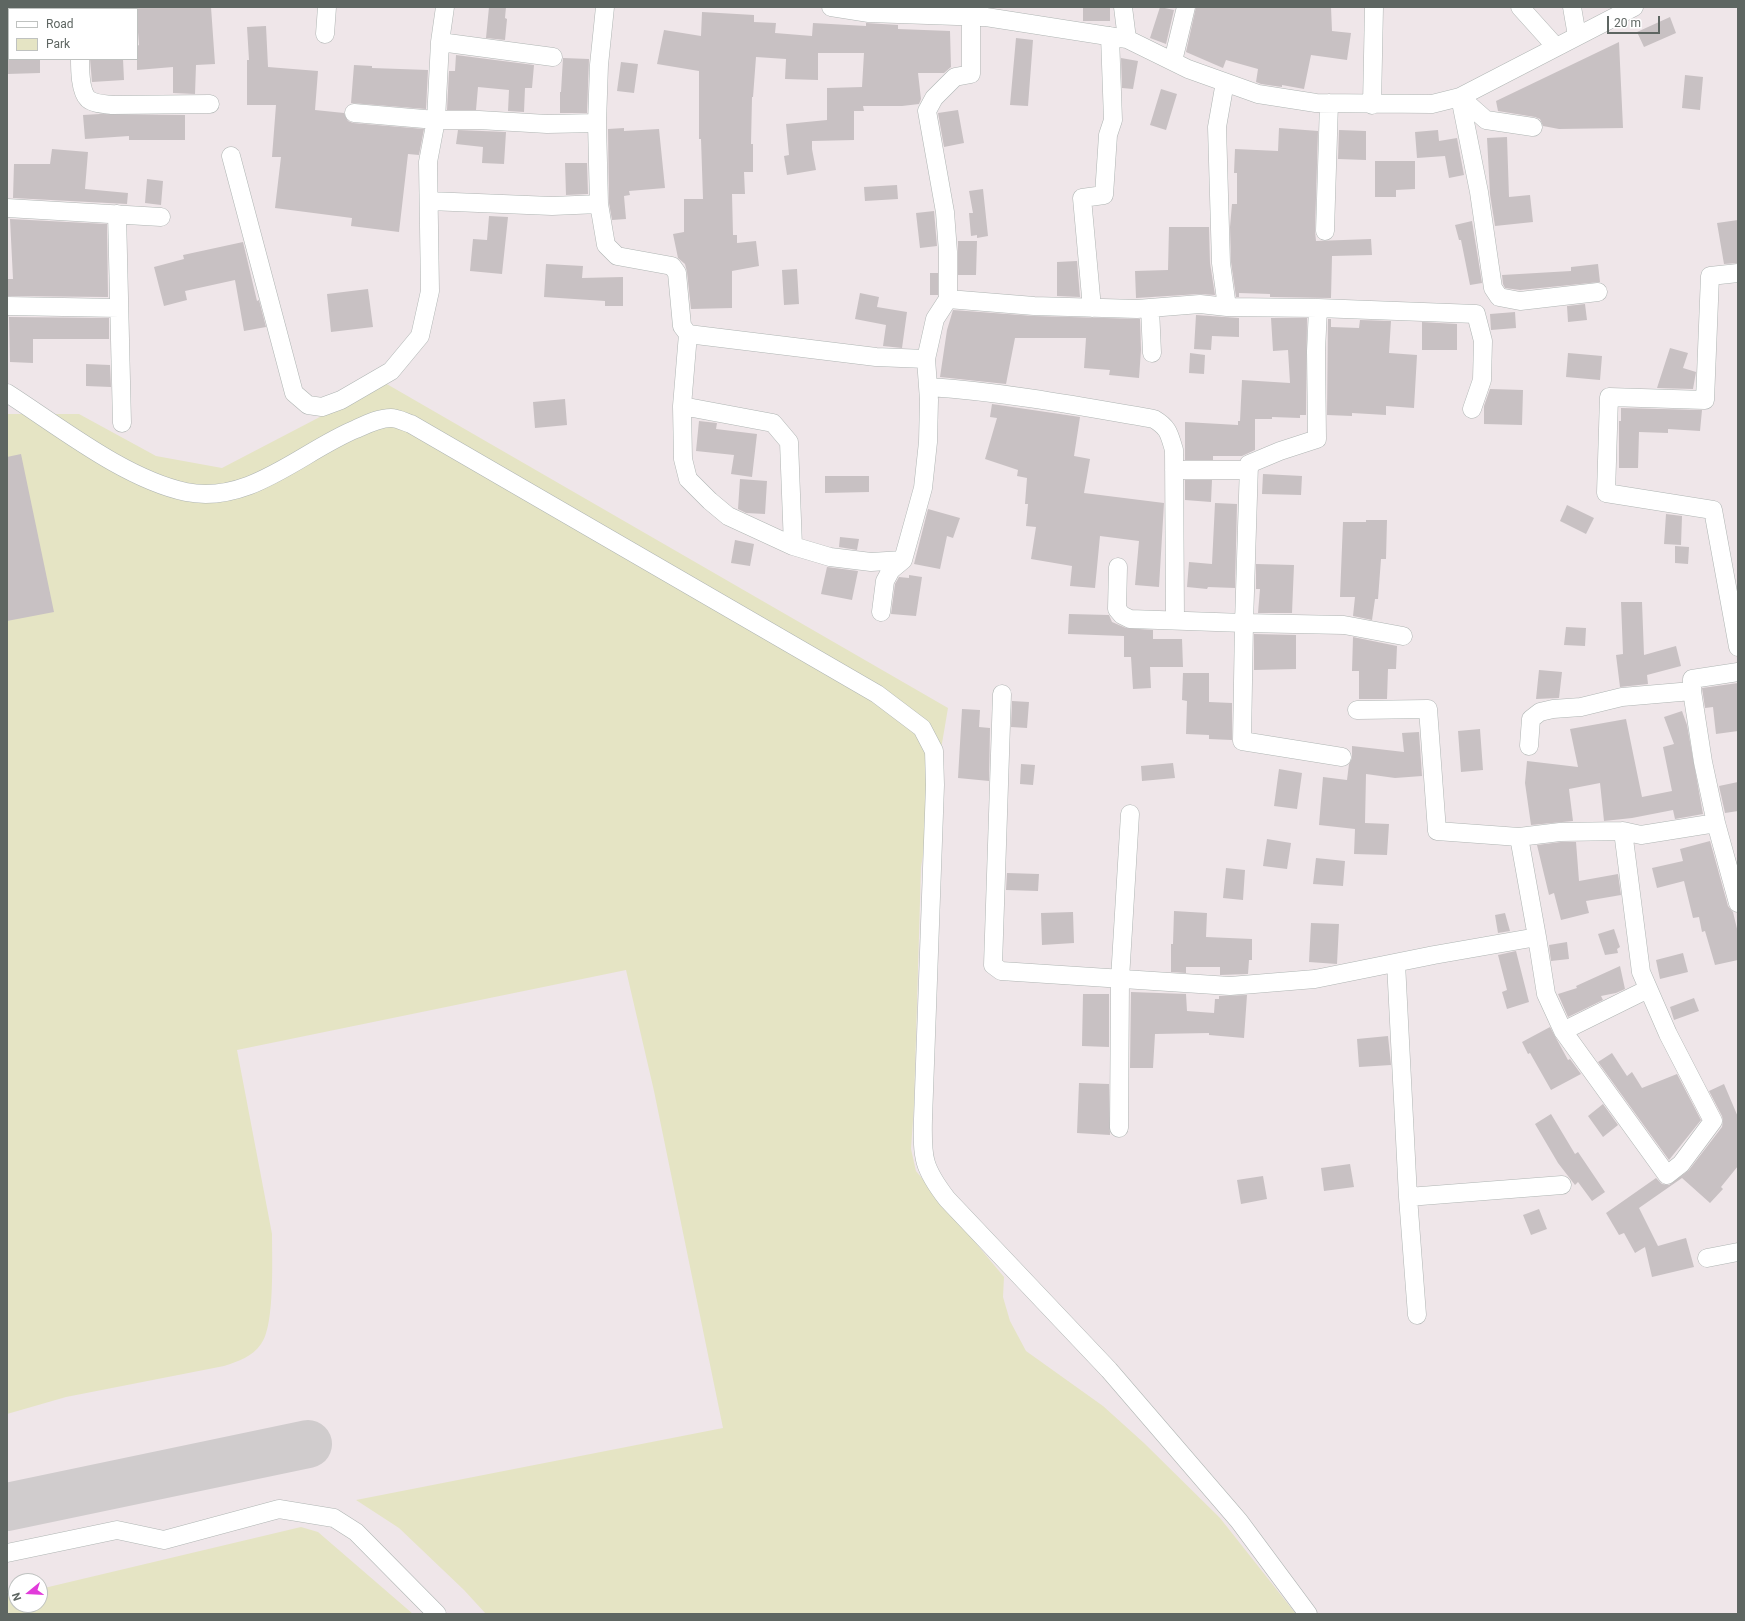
<!DOCTYPE html>
<style>
body{margin:0}
#map{position:relative;width:1745px;height:1621px;overflow:hidden;background:#efe6e9;font-family:Roboto,sans-serif}
canvas{display:block}
.frame{position:absolute;inset:0;border:8px solid #5e6662;pointer-events:none}
.legend{position:absolute;left:8px;top:8px;width:130px;height:52px;box-sizing:border-box;background:#fff;border:1px solid #bfc2c0;margin:0;padding:5px 7px;list-style:none;font-size:12px;color:#5e6662}
.legend li{display:flex;align-items:center;gap:8px;height:20px}
.legend b{width:20px;border:1px solid #bfc2c0}
.north{position:absolute;left:8px;top:1573px;width:40px;height:40px;box-sizing:border-box;background:#fff;border:1px solid #bfc2c0;border-radius:50%;rotate:252deg;font-size:11px;font-weight:700;line-height:16px;text-align:center;color:#5e6662}
.north::after{content:'';display:block;margin:auto;width:14px;height:18px;background:#e13bda;clip-path:polygon(50% 0,100% 100%,50% 72%,0 100%)}
.scale{position:absolute;left:1607px;top:16px;width:53px;height:18px;box-sizing:border-box;border:2px solid #5e6662;border-top:0;padding-left:5px;font-size:12px;line-height:14px;white-space:nowrap;color:#5e6662;-webkit-text-stroke:3px #fff;paint-order:stroke}
</style>
<div id="map">
<canvas width="1745" height="1621"></canvas>
<div class="frame"></div>
<ul class="legend">
<li><b style="height:5px;background:#fff"></b>Road</li>
<li><b style="height:11px;background:#e5e4c4"></b>Park</li>
</ul>
<div class="north">N</div>
<div class="scale">20 m</div>
</div>
<script>
const ctx = document.querySelector('canvas').getContext('2d');
ctx.lineJoin = 'round';
function fill(path, color) {
  ctx.fillStyle = color;
  ctx.fill(path, 'evenodd');
}
function stroke(path, color, width, dash) {
  ctx.strokeStyle = color;
  ctx.lineWidth = width;
  ctx.lineCap = dash ? 'butt' : 'round';
  ctx.setLineDash(dash || []);
  ctx.stroke(path);
}
fill(new Path2D(`
 M385,383l563,325 -27,159 -7,238 -3,44 5,22 88,106 -1,20 7,24 16,30 77,55 41,37 76,75 76,96h-810l-22,-24 -65,-62 -43,-28 367,-72 -69,-337 -28,-121 -389,80 35,184c0,24 3,93 -11,110 -9,13 -22,17 -37,22l-158,31 -59,17v-1000h72l77,42 66,12z
 M301,1527l17,5 95,82h-406v-17l9,-3v11h24v-16z`), '#e5e4c4');
stroke(new Path2D(`
 M7,1507l301,-63`), '#d0cccd', 48);
fill(new Path2D(`
 M136,7h75l4,57 -19,1 -1,29 -22,-1v-26l-36,3v-24l2,-1z
 M489,7h17l-1,11 2,1 -2,21 -19,-2z
 M1083,7h27v14h-27z
 M1160,7l14,3 -8,34 -16,-6z
 M1196,7h135l1,24 19,2 -4,27 -36,-5 -7,34 -22,-4v2l-21,-3 -5,-2 2,-13 -32,-9 -3,8 -37,-16z
 M702,12l52,3v7l22,1 -1,10 37,3 1,-13 53,3v-3l32,2v4l52,2 1,36 -7,6h-26l3,26 -2,5 -17,2h-39l1,5h-10v29l-42,1v8l4,21 -29,5 -3,-19 5,-1 -3,-31 41,-4v-32l35,-1 2,-34h-46v27l-33,-1 1,-20 -30,-2 -3,40h-1l-1,47h2v28h-9l1,22h-13l1,41h4v8l19,-2 3,25 -27,5v37l-41,1 -4,-37 -2,-8 -7,-6 -5,-24 11,-2v-33h19l-2,-60h-2v-68l-42,-7 7,-34 37,6z
 M1670,17l6,16 -32,14 -7,-15z
 M266,26l2,41 50,4 -3,39 29,3 4,8 5,2 71,6 -5,26 -11,-1 -9,78 -48,-6 1,-8 -77,-10 6,-51h-9l4,-52h-29v-45h2l-2,-33z
 M1016,38l17,2 -5,66 -18,-1z
 M1619,42l4,86 -64,1 -16,-3 -3,-7 -5,-2 -37,-6 -2,-10z
 M456,55l78,10 -2,23h-7l-1,24 -16,-1 1,-21 -31,-3 -2,23h-29l2,-39h6z
 M563,58l26,1 -2,54h-27v-21h1z
 M1121,58l17,3 -5,28 -11,-1z
 M7,59h33v14l-33,1z
 M90,59h33l1,21 -32,2z
 M621,62l17,2 -4,29 -17,-2z
 M354,65l18,1v2l56,2 -2,39 -75,-6z
 M1685,75l18,2 -3,33 -18,-2z
 M1161,89l16,5 -11,36 -16,-5z
 M958,110l6,33 -20,4 -6,-34z
 M100,114l85,1v25h-56v-4l-44,3 -2,-24z
 M624,128v3l35,-2 6,59 -36,3 1,4 -6,1 2,23 -14,1 -3,-17 -1,-74z
 M1279,128l39,3 -3,100 1,10 55,-2 1,16 -40,1 -1,42 -61,-1v-3l-31,-1v4h-3l-5,-35 -1,-35 2,-23h5v-31h-3l1,-24 43,2z
 M458,130l48,2 -2,32 -22,-1 1,-16 -27,-3z
 M1339,130l27,1v29l-28,-1z
 M1438,130l1,11 18,-3 7,37 -15,3 -4,-22 -28,2 -2,-26z
 M1507,137l2,60 21,-2 3,27 -38,4 -5,-32 -3,-56z
 M52,149l36,3 -3,37 43,4 -1,11 -114,-6 1,-34h36z
 M1375,161h40v28l-19,1v7h-21z
 M565,163h22l1,31 -22,1z
 M147,179l16,2 -2,24 -16,-2z
 M897,185l1,14 -33,2 -1,-14z
 M983,189l5,47 -11,2v-3l-6,1 -2,-23h4l-4,-22z
 M934,211l3,35 -17,2 -4,-35z
 M489,216l19,1 -6,57 -32,-3 3,-32 14,1z
 M10,219l97,5 1,73 -101,-1v-17h6z
 M1738,220v43l-14,1 -7,-41z
 M1472,221l10,62 -12,2 -9,-45h-2l-4,-15z
 M1169,227h40l1,36 5,32 -16,-1 -63,4 -1,-27 33,-1z
 M958,241h19l-1,34h-18z
 M243,242l14,59 2,-1 7,27 -22,4 -9,-51 -50,11 2,9 -23,6 -10,-39 30,-8 -1,-4z
 M1077,261l3,36 -23,-1v-34z
 M546,264l37,2 -1,12 41,-1v29h-18v-5l-61,-4z
 M1598,264l2,18 -80,8 -15,-2 -2,-4 -1,-9 69,-4v-4z
 M797,269l2,35 -15,1 -2,-35z
 M930,273h8v22h-8z
 M368,289l5,38 -42,5 -4,-38z
 M860,293l19,4 -2,10 30,5 -5,36 -19,-2 3,-21 -31,-6z
 M1585,304l2,16 -19,2 -1,-16z
 M953,310l81,6 106,3 1,31 -2,28 -30,-3 1,-5 -26,-2 2,-30h-71l-9,46 -66,-7 7,-47z
 M1515,312l1,16 -25,2 -1,-16z
 M1196,315l43,3v19l-27,-1 -1,14 -17,-1z
 M9,317l100,1v21h-76v24l-23,-1z
 M1271,318h36l-1,97h-6v3l-28,-1v2h-17v31l-13,6h-29v4h-28v-38l53,3v-4h2l2,-41 48,3 -2,-33 -15,1z
 M1328,319h3v8l28,1 1,-8 31,1 -2,32 28,2 -3,53 -28,-2v9l-34,-2v3l-25,-1z
 M1422,322l35,2v26h-35z
 M1670,348l18,5 -5,15 13,4 -3,17 -36,-1z
 M1190,353l15,2 -1,19 -15,-1z
 M1568,353l34,3 -2,24 -34,-3z
 M86,364l24,1 1,22 -25,-1z
 M1490,389l33,1 -1,35 -38,-1v-18z
 M565,399l2,26 -32,3 -2,-26z
 M992,404l88,13 -6,39 16,3 -6,34 80,10 -5,84 -24,-2 4,-44 -39,-5 -5,52 -25,-2 2,-20 -41,-7 5,-32 -10,-1 2,-22h-3l2,-26 -10,-2 1,-6 -33,-11 12,-41 -7,-1z
 M1621,408l81,2 -2,21 -32,-2v4l-29,-1 -1,36h-19v-47h2z
 M699,421l18,2 -1,6 41,5 -5,43 -21,-3 3,-19 -38,-4z
 M21,454l33,158 -47,9v-164z
 M1263,474l39,2 -1,19 -39,-1z
 M825,476h44v16l-44,1z
 M740,479l27,2 -2,33 -19,-1 -8,-4z
 M1185,480h27l-1,22 -26,-2z
 M1215,503l22,1 -2,84 -27,-1 -1,2 -20,-2 2,-25 23,2z
 M1567,505l27,13 -8,16 -26,-13z
 M928,509l32,9 -7,20 -6,-2 -7,33 -26,-5z
 M1666,514l16,2 -1,29 -17,-1z
 M1366,520h21l-1,39h-5l-3,40h-3l-3,21 -19,-4 2,-19h-15l3,-75h23z
 M840,537l19,2 -2,11 -18,-3z
 M735,540l19,4 -4,22 -19,-3z
 M1675,546l14,1 -1,17 -13,-1z
 M1256,564l38,1 -2,48h-34l2,-24h-4z
 M827,567l31,4 -6,29 -31,-6z
 M909,575l13,2 -6,39 -25,-2 4,-30 4,-7 10,1z
 M1621,602h21l2,53 32,-9 5,20 -34,9 1,9 -28,3 -4,-32 7,-1z
 M1069,614l40,1 3,7 14,6 27,2v9h29l1,28h-33l1,21 -18,1 -2,-32h-7v-21l-56,-2z
 M1566,627l20,1 -1,18 -21,-1z
 M1254,634l42,1v34l-42,1z
 M1353,637l44,9 -1,23h-8l-1,30h-28v-28h-7z
 M1539,670l23,2 -3,26 -23,1z
 M1183,673h26v29l23,1v37l-23,-1v-4l-23,-1 1,-33 -5,-1z
 M1738,683v48l-22,3 -3,-27 -8,1 -3,-20z
 M1012,701l17,1 -2,26 -16,-1z
 M962,709l18,1 -1,17 11,1 -1,53 -31,-3z
 M1682,711l5,14 16,89 -28,5 -2,-9 -41,8 -28,3 -4,-38 -31,6 4,32 -42,4 -6,-42 2,-22 51,6 -8,-38 56,-10 16,78 30,-6 -9,-44 11,-3 -10,-27z
 M1480,729l3,41 -22,2 -3,-41z
 M1419,732l3,44 -27,2 -29,-4 -1,49 24,1 -2,31 -33,-1 1,-25 -36,-4 4,-48 24,3 2,-16 3,-6v-12l52,6 -2,-19z
 M1173,763l2,15 -33,3 -1,-15z
 M1021,764l14,1 -2,20 -13,-1z
 M1279,769l23,4 -5,36 -23,-3z
 M1738,782v29l-13,2 -6,-27z
 M1267,839l24,4 -4,26 -24,-3z
 M1710,841l18,65 5,6 5,21v27l-23,5 -10,-34 -3,1 -3,-15 -6,1 -9,-37 -27,7 -5,-20 31,-7 -3,-12z
 M1561,842h15l3,39 39,-7 3,21 -35,6 3,12 -28,7 -7,-27 -5,2 -12,-50z
 M1316,858l29,3 -2,25 -30,-2z
 M1226,868l19,2 -2,30 -20,-2z
 M1007,873l32,1 -1,17 -32,-1z
 M1174,911l33,2 -1,24 46,2v21h-3l-1,14 -28,1v-8h-34v6l-15,-1v-28h2z
 M1073,912l1,31 -32,2 -1,-32z
 M1505,913l5,18 -12,2 -3,-18z
 M1311,923l28,1 -2,40 -28,-2z
 M1614,929l6,18 -3,2 1,4 -13,2 -7,-21z
 M1567,942l2,17 -18,2 -2,-16z
 M1516,951l13,51 -22,7 -5,-17 5,-2 -9,-35z
 M1683,953l5,19 -28,7 -4,-19z
 M1620,966l5,23 -9,4 -15,3 2,4 -35,17 -10,-23 19,-6 -1,-2z
 M1131,992l55,2 1,17 27,2 1,-14h4v-3l28,-1 -3,43 -35,-3v-2l-54,1 -2,34h-23z
 M1083,994h26v53l-27,-1z
 M1694,998l5,13 -25,9 -4,-13z
 M1550,1027l18,33 2,-1 11,15 -30,16 -21,-37 -2,1 -6,-12z
 M1388,1036l3,29 -32,2 -2,-28z
 M1612,1053l15,23 5,-4 10,16 35,-14 24,46 -32,40 -71,-98z
 M1079,1083l30,1 1,51 -33,-2z
 M1724,1084l14,33v49l-17,21 2,2 -13,14 -28,-25 -43,30 19,38 28,-8 8,29 -42,10 -7,-30 -10,6 -11,-20 -5,2 -13,-22 50,-35 6,6 7,1 20,-15 33,-43 1,-6 -1,-5 -13,-25z
 M1603,1104l15,21 -15,12 -15,-21z
 M1551,1114l24,40 3,-2 27,40 -13,9 -14,-19 -3,3 -17,-22 -23,-39z
 M1350,1164l4,23 -30,4 -3,-23z
 M1263,1176l4,23 -26,5 -4,-24z
 M1539,1209l8,20 -16,6 -8,-20z`), '#c8c1c3');
const minor = new Path2D(`
 M605,7l-6,58 -2,58 2,81 7,41 11,11 55,10 5,7 5,53 6,8 188,23 50,2
 M831,7l38,6 117,4 141,22 61,30 70,25 58,9 116,1 28,-7 174,-90
 M1123,7l4,32
 M1520,7l36,40
 M1572,7l5,29
 M81,9v-2
 M971,17v57l-16,3 -21,21 -7,13 18,101 3,40v47l86,7 103,3 63,-5 27,3
 M325,34l2,-27
 M440,42l113,15
 M80,59c0,10 0,32 8,40 6,5 17,5 24,6l98,-1
 M1173,61l13,-54
 M1225,82l-8,45 4,136 6,44 91,1
 M1460,97l19,95 14,96 6,9 21,4 78,-9
 M1460,97l26,23 47,7
 M1372,105l2,-98
 M354,113l82,7h43l68,4 50,-1
 M231,156l63,237 14,12 14,2 19,-7 50,-29 29,-35 10,-45 -2,-129 8,-42 4,-78 5,-35
 M429,201l123,5 47,-2
 M7,208l154,9
 M117,214l5,209
 M1325,231l4,-128
 M1738,273l-28,3 -5,124 -96,-3 -3,96 107,17 25,137
 M7,306l112,2
 M1092,308l-10,-110 22,-3 4,-60 5,-15 -3,-84
 M1150,308l2,45
 M688,334l-6,72 91,17 16,19 4,104
 M929,387c76,5 150,19 225,32 15,9 15,15 20,31l1,170
 M7,393c53,34 118,86 179,99 64,13 116,-41 170,-63 11,-5 23,-11 35,-11 6,0 14,4 20,6l466,270 45,34 12,23 1,34 -12,334c-1,39 0,49 24,80l162,171 130,151 69,93
 M682,406l1,53 5,20 22,22 18,15 65,30 37,11 41,5 32,-2
 M1174,470h75
 M1118,567l-1,42 5,6 8,4 114,4 -2,118 100,16
 M881,612l4,-31 6,-11 12,-10 20,-72 5,-46 1,-42 -3,-41 9,-40 13,-20
 M1403,636l-59,-11 -100,-2 5,-159 31,-13 37,-12 -1,-88 2,-43 158,6 7,27 -1,39 -10,29
 M1738,672l-46,7v12l11,71 13,61 22,80
 M1002,694l-9,271 8,6 229,15 85,-7 119,-24 103,-18 -18,-100
 M1357,710l71,-1 9,122 82,6 41,-5 63,-1
 M1529,746l2,-27 9,-7 13,-3 28,-2 41,-10 70,-6
 M1537,937l9,57 17,37
 M1396,963l12,234 154,-12
 M1648,989l-85,42 104,144 14,-11 32,-43 -45,-87 -27,-62 -18,-141 18,4 75,-12
 M1119,1128l1,-149 10,-165
 M1408,1197l9,118
 M1707,1258l31,-6
 M7,1553l110,-23 47,10 115,-31 55,9 22,14 81,82`);
stroke(minor, '#afb5b3', 19);
stroke(minor, '#fff', 18);
</script>
